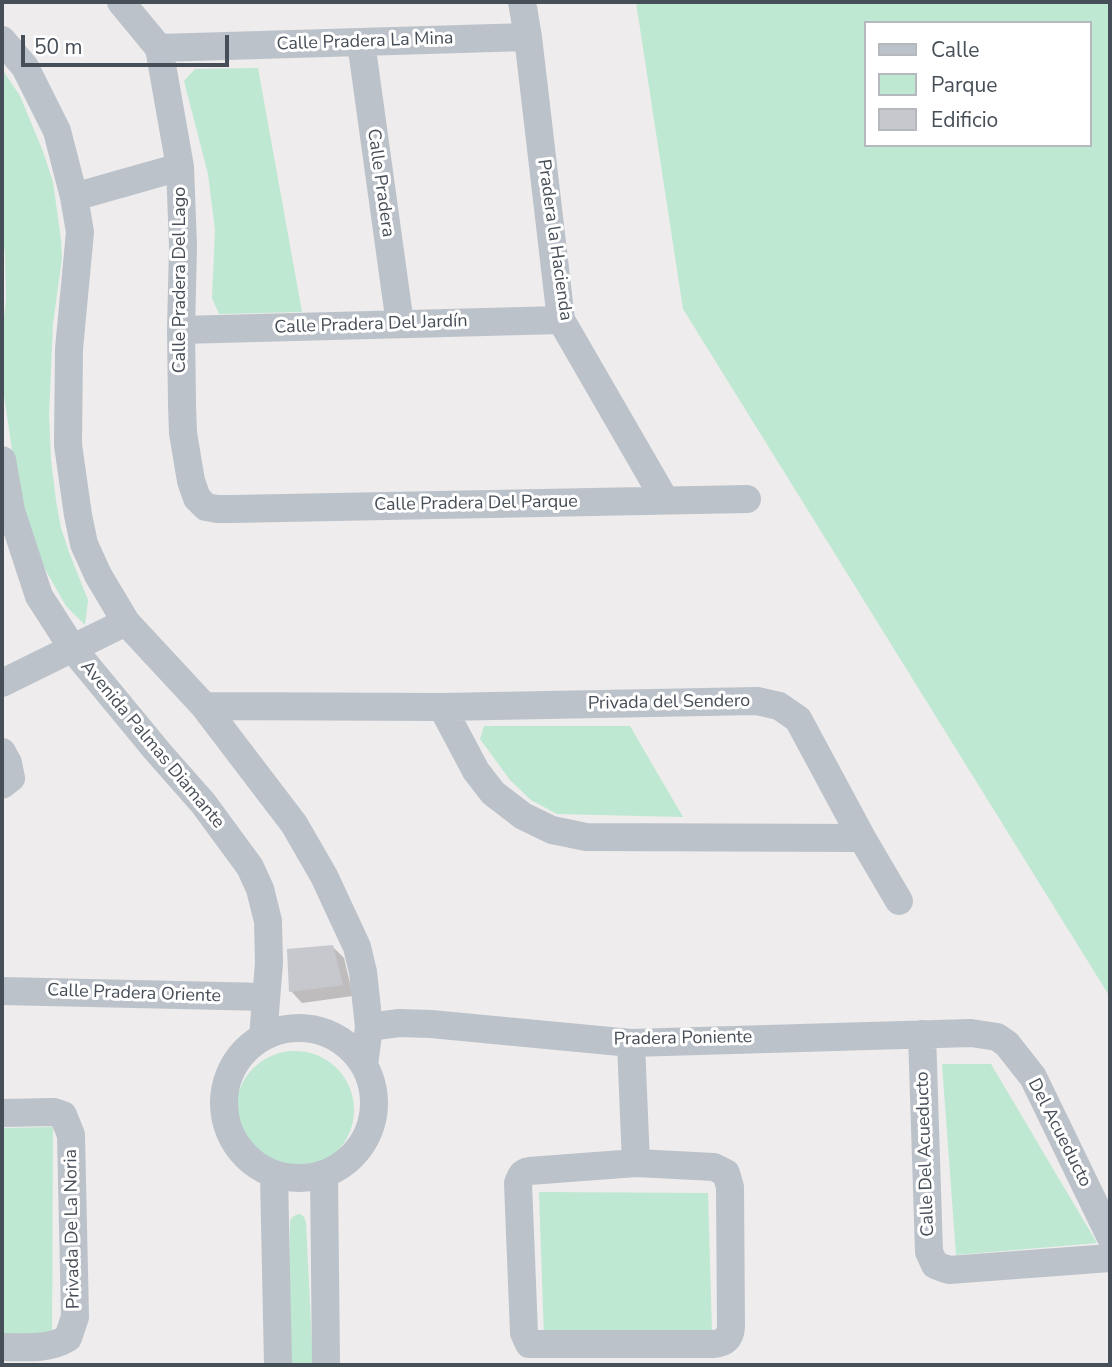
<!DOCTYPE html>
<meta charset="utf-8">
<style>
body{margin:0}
#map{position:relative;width:1112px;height:1367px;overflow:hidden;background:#eeecec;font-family:"Nunito Sans",sans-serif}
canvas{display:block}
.frame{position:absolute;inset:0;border:4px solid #464e57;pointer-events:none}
.legend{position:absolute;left:864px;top:21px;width:228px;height:126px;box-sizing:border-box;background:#fff;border:2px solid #b5b8bc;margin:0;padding:9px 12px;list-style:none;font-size:21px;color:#464e57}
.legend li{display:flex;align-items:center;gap:14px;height:35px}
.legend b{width:35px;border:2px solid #b5b8bc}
.scale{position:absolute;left:21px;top:35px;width:208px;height:32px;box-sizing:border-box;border:4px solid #464e57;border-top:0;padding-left:9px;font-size:21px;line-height:24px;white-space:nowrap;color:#464e57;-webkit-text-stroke:5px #fff;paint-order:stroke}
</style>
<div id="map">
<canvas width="1112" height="1367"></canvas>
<div class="frame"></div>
<ul class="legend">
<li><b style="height:9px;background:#bcc2ca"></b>Calle</li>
<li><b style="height:19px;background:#bee8d1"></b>Parque</li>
<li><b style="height:19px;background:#c7c8ce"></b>Edificio</li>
</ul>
<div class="scale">50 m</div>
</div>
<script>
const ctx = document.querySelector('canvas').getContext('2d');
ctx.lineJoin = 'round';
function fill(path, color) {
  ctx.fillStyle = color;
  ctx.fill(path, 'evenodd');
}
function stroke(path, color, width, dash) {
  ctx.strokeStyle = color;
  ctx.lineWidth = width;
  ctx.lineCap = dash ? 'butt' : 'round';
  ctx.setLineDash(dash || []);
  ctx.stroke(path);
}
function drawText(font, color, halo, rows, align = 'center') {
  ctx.font = font + ' "Nunito Sans",sans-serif';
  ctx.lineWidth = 6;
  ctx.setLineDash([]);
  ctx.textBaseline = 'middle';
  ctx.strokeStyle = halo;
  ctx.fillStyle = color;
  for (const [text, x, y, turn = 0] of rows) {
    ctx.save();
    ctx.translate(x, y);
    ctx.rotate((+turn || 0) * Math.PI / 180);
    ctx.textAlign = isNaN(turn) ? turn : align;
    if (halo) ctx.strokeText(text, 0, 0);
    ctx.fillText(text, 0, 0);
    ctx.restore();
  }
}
fill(new Path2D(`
 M636,2h474v995l-427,-688zM865,23h224v122h-224z
 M258,68l44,244 -83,2 -7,-16 3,-68 -7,-56 -24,-93 11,-12z
 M2,69l18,27 22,53 11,33 8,58 1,18 -9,66 -4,91 2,44 5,42 5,27 8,24 19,48 -3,25 -19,-19 -29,-51 -20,-71 -9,-62 -5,-33 -1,-24 1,-38 3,-28 -1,-45 -3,-27z
 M484,726h146l53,91 -126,-3 -26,-14 -21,-20 -30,-41z
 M236 1110a59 59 0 1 1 118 0a59 59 0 1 1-118 0Z
 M942,1064h49l106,179 -141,12z
 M53,1127l-1,214 -50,-1v-212z
 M539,1192l169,1 4,139 -168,6z
 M300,1214l4,3 2,5 7,143h-26l3,-142c1,-6 4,-8 10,-9z`), '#bee8d1');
fill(new Path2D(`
 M332,946l12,12 9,38 -51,7 -11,-12z`), '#0003');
fill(new Path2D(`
 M333,945l10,40 -54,7 -2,-43z`), '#c7c8ce');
stroke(new Path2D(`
 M121,2l38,46 21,119 3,79 -2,84 1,74 1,29 8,48 6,17 9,9 11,2h15l515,-10
 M522,2l6,35 33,283 104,180
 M2,40l23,27 32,64 17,66 6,35 -11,117 -1,96 10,70 6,29 14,31 28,47 78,84 90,118 30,52 33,71 6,25 6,55 -5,38
 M361,42l39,282
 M159,48l369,-11
 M74,197l106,-30
 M181,330l380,-10
 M2,460l9,51 28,85 34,53 85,103 45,51 47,64 10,22 8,32 1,42 -6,74
 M2,683l124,-61
 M204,706l238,1 315,-6 22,5 19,13 64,119 37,63
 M442,707l34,64 17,22 30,23 29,14 34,7 276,1
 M2,752l6,11 3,15 -9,7
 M2,991l264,6
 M369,1027l30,-4 32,1 200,19 340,-10 26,4 10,7 26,33 77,159
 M224 1103a75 75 0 1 1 150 0a75 75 0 1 1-150 0Z
 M922,1034l7,218 6,13 14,5 161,-12
 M631,1043l5,120
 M2,1113l52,-1 9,3 8,20 4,182 -7,21c-19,12 -44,9 -66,9
 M636,1163l78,4 12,6 4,14 1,140c-1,12 -6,16 -18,17h-184l-5,-11 -6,-150c3,-7 4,-11 11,-12z
 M324,1174l2,191
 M274,1175l4,190`), '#bcc2ca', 28);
drawText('18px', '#464e57', '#fff', [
 ["Calle Pradera La Mina",365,42,-2],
 ["Calle Pradera",380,183,82],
 ["Pradera la Hacienda",554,240,82],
 ["Calle Pradera Del Lago",181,280,-90],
 ["Calle Pradera Del Jardín",371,325,-2],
 ["Calle Pradera Del Parque",476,504,-1],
 ["Privada del Sendero",669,703,-1],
 ["Avenida Palmas Diamante",152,745,50],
 ["Calle Pradera Oriente",134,994,2],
 ["Pradera Poniente",683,1039,-1],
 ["Del Acueducto",1059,1133,63],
 ["Calle Del Acueducto",926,1154,-92],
 ["Privada De La Noria",73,1229,-91]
]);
</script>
